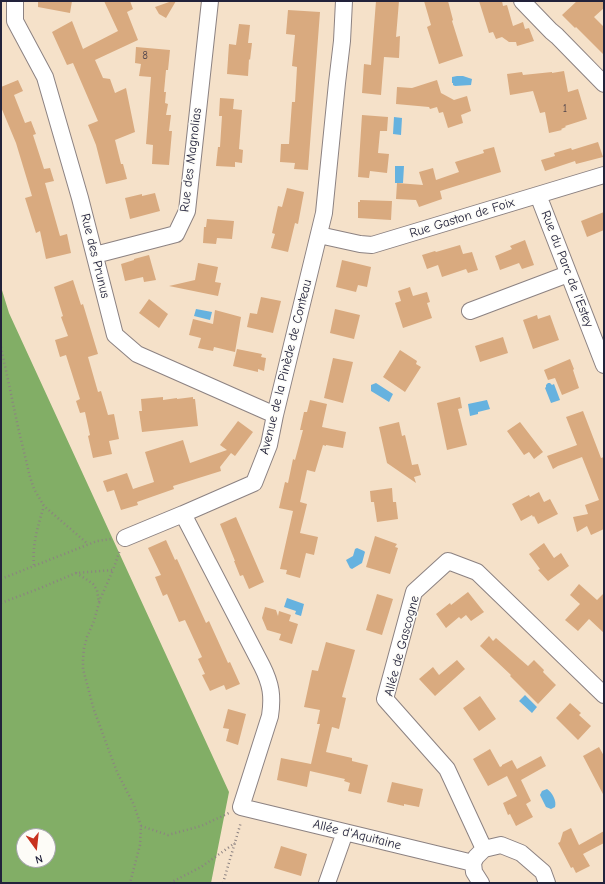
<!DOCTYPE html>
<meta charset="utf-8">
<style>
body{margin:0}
#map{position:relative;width:605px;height:884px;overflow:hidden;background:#f5e1c9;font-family:"Comic Neue",sans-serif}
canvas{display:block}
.frame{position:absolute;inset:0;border:2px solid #22223b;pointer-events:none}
.north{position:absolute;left:16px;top:828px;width:40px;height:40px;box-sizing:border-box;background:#fdfcf7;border:1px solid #a5a5ac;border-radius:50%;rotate:165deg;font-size:11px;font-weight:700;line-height:16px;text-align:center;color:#22223b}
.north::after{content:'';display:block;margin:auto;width:14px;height:18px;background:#c8321e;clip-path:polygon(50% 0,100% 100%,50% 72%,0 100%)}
</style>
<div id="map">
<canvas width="605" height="884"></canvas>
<div class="frame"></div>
<div class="north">N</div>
</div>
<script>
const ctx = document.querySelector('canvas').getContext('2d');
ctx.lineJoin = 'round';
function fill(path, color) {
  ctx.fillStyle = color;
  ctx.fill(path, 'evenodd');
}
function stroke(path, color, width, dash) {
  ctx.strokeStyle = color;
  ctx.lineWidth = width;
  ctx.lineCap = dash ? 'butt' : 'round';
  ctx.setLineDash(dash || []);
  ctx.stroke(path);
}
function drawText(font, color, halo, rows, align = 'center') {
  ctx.font = font + ' "Comic Neue",sans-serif';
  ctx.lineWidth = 3;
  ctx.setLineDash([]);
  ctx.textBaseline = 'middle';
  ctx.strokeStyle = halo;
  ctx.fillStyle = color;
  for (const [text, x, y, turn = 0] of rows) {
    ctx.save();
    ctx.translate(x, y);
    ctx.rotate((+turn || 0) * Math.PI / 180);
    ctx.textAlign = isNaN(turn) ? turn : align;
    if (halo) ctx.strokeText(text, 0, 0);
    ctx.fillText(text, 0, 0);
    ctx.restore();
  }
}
fill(new Path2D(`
 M1,287l8,26 220,479 -18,91h-210zM24,836h24v24h-24z`), '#82ae66');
fill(new Path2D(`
 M457,76h6l9,3 -1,6 -16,1 -2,-1v-2h-1v-6z
 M394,117l8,1 -1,17 -8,-1z
 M395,166h9l-1,17h-8z
 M196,309l16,3 -2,8 -16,-4z
 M376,383l17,11 -4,8 -18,-11v-6z
 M548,383h2l2,2 2,-1 6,16 -9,3 -6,-15 1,-1v-2z
 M487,400l3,9 -12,3v2l-8,2 -2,-12z
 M357,548l7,3 1,1 -3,11 -10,6 -2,-1 -4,-8 7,-4 2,-7z
 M287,598l17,6 -3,12 -6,-2 1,-3 -12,-4z
 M525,695l12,12 -5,6 -13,-12z
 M547,789c5,3 10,12 8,18l-4,2 -5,-2 -6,-12 2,-4z`), '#66b2df');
fill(new Path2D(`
 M38,1h34l-2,12 -32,-6z
 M104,1h26l3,8 -6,3 11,28 -43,20 8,18 7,1 5,14 11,-5 9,44 -20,8 6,24h2l4,15 -21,5 -10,-39 -8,-20 10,-4 -25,-58 -6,2 -15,-33 20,-11 11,28 35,-18z
 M172,1h4l-10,17 -7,-4 -4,-7z
 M376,1h23l-3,36 4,-1 -1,22 -15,-1 -3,38 -19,-2 2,-29 7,1z
 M424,1h24l5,19 -1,1 11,35 -24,8 -12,-37 4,-2z
 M479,1h23l1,5 4,-1 6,21 10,-4 2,7 4,-1 5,13 -17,5 -1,-4h-7l-7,-5 -6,2 -3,-7 -4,1z
 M577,1h27v7l-10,9 10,10v28l-28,-28 -1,1 -13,-13z
 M288,10l32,2 -12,158 -14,-1 1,-6 -15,-1 1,-18h8l3,-42h3l2,-35 -5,-1 3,-31 -9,-1z
 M239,24l11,1 -2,18h4l-2,17 -1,-1 -1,17 -21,-2 2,-30 7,1z
 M136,47l34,3 -2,20h-2l-2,22h2l-1,11 3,1 -2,11h5l-2,16h3l-3,34 -17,-1 1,-19 -7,-1 5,-67 -12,-1 2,-12 -6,-1z
 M564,71l4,21 10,-3 9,30 -22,7 1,1 -5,2 1,1 -13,3 -4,-21 -5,1 -7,-22 -23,4 -3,-21 15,-2 1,3 29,-3v1z
 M18,80l5,11 -9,4 11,28 6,-2 5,13 -3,1 11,34 6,-1 4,13 -9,2 15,53 7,-2 4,19 -25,6 -6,-28 -4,2 -11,-35 7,-2 -16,-53 -15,-36v-20z
 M437,80l4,13 13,7 13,-4 4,15 -10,4 2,8 -15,5 -5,-16 -4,1 -2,-6 -7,2 -1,-2 -33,-3 1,-17 15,1z
 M220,98l14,1 -1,10 9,1 -3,39 4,1 -1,13 -7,-1v5l-19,-1 2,-19h2l2,-31h-3z
 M362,115l26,2 -1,14h-7l-2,22 11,1 -2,19 -17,-2 -1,7 -11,-1z
 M598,142l5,15 -27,7 -1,-3 -30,10 -4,-11 14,-4 -1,-3 17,-5 1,2z
 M494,147l7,25 -61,19 2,8 -23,8 -3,-7 -20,-1 1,-16 26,2 -4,-13 14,-4 3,12 23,-8 -4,-10 29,-9 -1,-3z
 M287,188l17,4 -6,32 -3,-1 -7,29 -17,-4 4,-14 -3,-1 6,-27 4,1z
 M155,193l5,18 -30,8 -5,-21 17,-4v2z
 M360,200l32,1 -1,19 -33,-2v-16h2z
 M604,212v18l-17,7 -6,-16z
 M207,219l27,2 -2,18 -15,-1 -1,6 -13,-1 1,-16h2z
 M525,240l9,25 -12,4 -3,-6 -19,7 -5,-14 17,-7 -2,-3z
 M460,245l3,9 9,-2 6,18 -10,3 -2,-4 -24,8 -4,-12 -11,4 -5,-14 13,-4 1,1z
 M149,255l7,25 -12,2 -1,-5 -18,4 -4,-17 13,-4v-1z
 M342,260l29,7 -4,20 -9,-2 -2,7 -20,-5z
 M198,263l20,4 -3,15 6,1 -3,13 -49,-10 26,-6z
 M73,280l8,25 2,-1 15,50 -10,3 10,35 3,-1 7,24 6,-1 5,25 -10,2 3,13 -19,4 -5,-22 2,-1 -5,-23 -5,1 -4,-12 4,-2 -14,-44 -6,2 -5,-17 13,-4 -7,-19 2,-1 -9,-29z
 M410,287l3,9 14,-4 3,10 -3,1 5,15 -29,10 -8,-25 6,-2 -3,-10z
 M261,297l20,4 -8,32 -26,-6 3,-14 7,1z
 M149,299l19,15 -9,14 -20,-15z
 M335,309l25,6 -6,24 -24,-6z
 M215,310l26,7 -6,35 -21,-5 -1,4 -15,-3 3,-10 -12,-3 4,-16 20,5z
 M537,315l1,4 12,-4 9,25 -26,9 -10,-29z
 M503,337l5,16 -28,9 -5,-16z
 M237,349l25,5 -1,3 5,1 -2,13 -6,-2v3l-25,-6z
 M400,350l17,11 -1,3 5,3 -16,25 -22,-15z
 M333,358l20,4 -10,41 -19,-5z
 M570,359l4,10 -1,1 6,18 -17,7 -7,-17 -7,2 -4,-10z
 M163,397v3l14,-2v1l16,-2v2h2l3,27 -56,6 -3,-21h3l-1,-12z
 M460,397l2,11 -4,1 9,36 -20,5 -10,-47z
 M310,400l17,4 -5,23 24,5 -3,16 -17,-3v1l-3,-1 -8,27 -8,-2 -7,32 7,2 -7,29 18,4 -4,18 -8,-2 -6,25 -14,-4 1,-4 -7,-1 13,-58 -14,-3 6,-26 3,1 5,-24 2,1 8,-30h-3l4,-18h3z
 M583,411l18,47 3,-1v72l-13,6 -4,-9 -10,6 -4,-15 15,-3 -3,-9 14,-5 -17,-43 -24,9 -5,3 -6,-13 30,-11 -11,-28z
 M238,421l15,11 -18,24 -4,-3 -11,14 1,4 -48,15 1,3 -37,13 1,3 -17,5 -7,-20 -7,2 -4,-11 24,-8 6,16 21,-7 -9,-30 38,-12 7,23 37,-13 -7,-5z
 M399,422l3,14 3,-1 7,30 6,-1 3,11 -7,2 2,6 -29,-20 -8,-36z
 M520,422l23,30 -9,7 -5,-7 -5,3 -17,-24z
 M392,488l1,14h3l2,17 -21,3 -3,-20h-3l-1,-11z
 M539,492l5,10 6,-3 8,15 -20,10 -4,-8 -1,1 -1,-2 -11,6 -9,-17 17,-9 1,2z
 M236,517l28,65 -15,7 -6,-14 -3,1 -6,-15h1l-15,-37z
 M375,536l22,8 -2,3 3,1 -8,26 -24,-7z
 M166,540l9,20 2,-1 29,64 3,-2 19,42 2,-1 10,22 -14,6 -2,-5 -14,6 -8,-16 3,-1 -7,-15 4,-2 -17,-37 -6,2 -12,-28 -4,2 -8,-19 6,-2 -13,-27z
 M544,543l10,15 7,-5 8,13 -21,15 -10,-11 2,-1 -11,-15z
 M579,584l18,16 7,-7v40l-15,-14 -11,12 -13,-11 15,-16 -10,-9z
 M468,592l16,20 -13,9 -5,-6 -5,4 -2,-2 -13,11 -10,-14 14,-11 1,2z
 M377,594l16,5 -11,36 -16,-5z
 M265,607l11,3 2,6 1,-5 12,4 -2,6 9,3 -6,20 -13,-4 2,-6 -14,-4 -5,-12z
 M489,636l4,5 3,-3 32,28 6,-6 10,10 -1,2 13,13 -18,19 -28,-28 1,-1 -31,-29z
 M326,642l29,8 -13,47 4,1 -7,31 -7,-2 -6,25 26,6v3l16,4 -7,29 -13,-3 2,-8 -6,-2 1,-2 -35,-8 -3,16 -30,-7 4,-22 30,6 9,-40h-3l3,-14 -16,-3 8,-37 6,1z
 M457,660l8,9 -30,27 -16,-17 14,-12 6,8z
 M480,696l16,23 -17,12 -16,-23z
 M570,703l11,10 -2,2 12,11 -13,14 -22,-22z
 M228,709l18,5 -8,31 -12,-4 3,-12 -6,-1z
 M599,747l5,9v40l-21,-40z
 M490,749l10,18 2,-1v-1l10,-5 5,9 24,-13 5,10 -25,14 10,21 -5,3 7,13 -17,9 -6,-12 -2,1 -5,-12 14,-7 -10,-20 -19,10 -15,-27z
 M392,782l31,7 -4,18 -15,-3v2l-17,-4z
 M571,828l8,17 25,-14v12l-21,11 7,12 -14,7 -3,-6 -2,1 -13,-25 2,-1 3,-10z
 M281,846l26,8 -6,22 -27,-8z`), '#d9aa7f');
const street = new Path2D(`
 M15,1v20l30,56 35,121 35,137 22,19 138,61
 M344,1l-2,40 -5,42 -13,130 -49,202 -6,30 -15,38 -71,31 79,152c9,18 11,30 8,50l-29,91 232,56
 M522,1l29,30 6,5 47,48
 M538,195l66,170
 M319,235l41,9 12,1 232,-70
 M95,255l81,-21 11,-23 23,-210
 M470,311l98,-37
 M125,538l58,-24
 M484,849l-37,-80 -62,-70 29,-107 34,-31 29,11 127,123
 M327,883l18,-51
 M481,883l-7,-11 -1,-9 3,-6 8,-8 17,-4 20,8 22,19 4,11`);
stroke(street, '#8c8282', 18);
stroke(new Path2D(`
 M1,347l17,80 12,50 4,12 10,17 44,38
 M34,565c-2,-20 4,-40 10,-59
 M76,573l10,6 7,5 4,6 2,13 -5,18 -7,16 -3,11 -1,11v10l11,41 23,62 17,33 7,21 -1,19 -10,38
 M1,579l96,-38 14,-2
 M99,602l14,-32
 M1,603l37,-14 38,-16 37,-3 7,-20
 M141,826l27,9 33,-9 28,-13
 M170,883l31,-16 34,-24
 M223,883l18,-61`), '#8c8282', 2.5, [1, 3]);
stroke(street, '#fff', 16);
drawText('11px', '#50444c', null, [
 ["8",145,56],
 ["1",565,109]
]);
drawText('13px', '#22223b', '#fdfcf7', [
 ["Rue des Magnolias",191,160,-83],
 ["Rue Gaston de Foix",462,218,-17],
 ["Rue des Prunus",95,256,76],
 ["Rue du Parc de l'Estey",567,269,69],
 ["Avenue de la Pinède de Conteau",286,367,-76],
 ["Allée de Gascogne",402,646,-75],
 ["Allée d'Aquitaine",357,835,14]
]);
</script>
